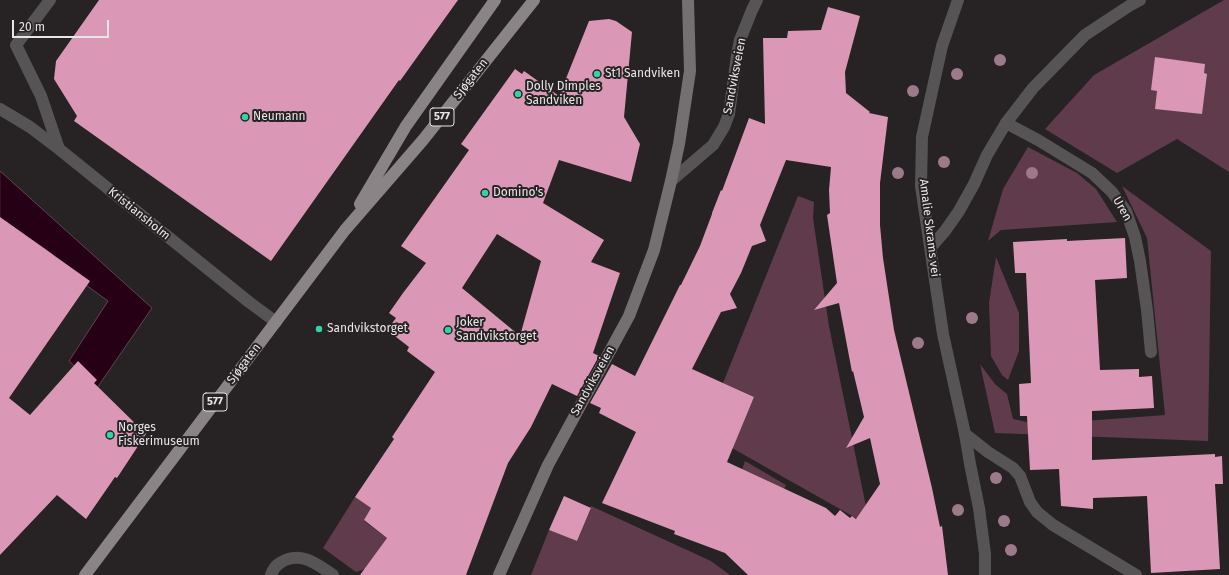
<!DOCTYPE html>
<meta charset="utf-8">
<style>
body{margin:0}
#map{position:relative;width:1229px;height:575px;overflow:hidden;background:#272224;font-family:"Fira Sans",sans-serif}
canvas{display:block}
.scale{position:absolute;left:12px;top:20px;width:97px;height:18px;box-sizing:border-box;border:2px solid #e9e5e7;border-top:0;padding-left:5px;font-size:12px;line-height:14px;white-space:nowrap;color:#e9e5e7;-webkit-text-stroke:3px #272224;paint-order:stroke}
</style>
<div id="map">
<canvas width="1229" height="575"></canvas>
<div class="scale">20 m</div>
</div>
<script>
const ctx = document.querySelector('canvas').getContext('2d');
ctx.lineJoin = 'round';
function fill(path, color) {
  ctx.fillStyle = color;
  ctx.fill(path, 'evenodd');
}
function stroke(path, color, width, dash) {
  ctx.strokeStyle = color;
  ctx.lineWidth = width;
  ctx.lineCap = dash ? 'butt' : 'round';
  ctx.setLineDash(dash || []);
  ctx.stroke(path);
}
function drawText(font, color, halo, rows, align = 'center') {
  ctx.font = font + ' "Fira Sans",sans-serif';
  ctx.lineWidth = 4;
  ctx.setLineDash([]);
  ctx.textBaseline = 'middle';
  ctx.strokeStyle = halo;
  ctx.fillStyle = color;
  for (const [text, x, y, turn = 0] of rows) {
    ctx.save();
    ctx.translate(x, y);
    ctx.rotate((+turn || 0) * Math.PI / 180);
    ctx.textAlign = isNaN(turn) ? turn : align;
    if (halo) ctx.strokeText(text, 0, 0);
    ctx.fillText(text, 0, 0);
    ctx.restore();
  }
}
fill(new Path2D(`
 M1224,0h5v172l-52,-33 -60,34 -72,-44 49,-54z
 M1028,147l49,26 19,16 21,33 -116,8 -13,11 15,-52z
 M1122,186l89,65 -3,190 -213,-8 -15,-69 15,20 12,10 6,25 14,3 4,3 134,-10 -18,-177z
 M798,196l16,6 -1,16 16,108 41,200 -138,-78 22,-51 -31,-14z
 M996,257l23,56v38l-11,29 -6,-5 -11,-19 -2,-53z
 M745,461l41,24 -16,32 -38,-17z
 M355,497l16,11 -7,13 23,17 -22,31 -9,3 -33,-24z
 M591,506l120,55 19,14h-199l18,-45 28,11 14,-32 -1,-1z`), '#5f3b4c');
const water = new Path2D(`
 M0,171l152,137 -55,80 -28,-27 39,-60 -55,-40 -1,-7 -46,-32 -6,8z`);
fill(water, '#260116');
stroke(water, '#604555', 1);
fill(new Path2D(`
 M99,0h359l-58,81 -1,-1 -128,181 -197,-140 3,-5 -23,-37 2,-18z
 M828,7l32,9 -15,56 1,21 24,19 -1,1 19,4 -8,66v42l3,33 11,72 38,158 8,39 2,-1 6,49h-200l-23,-22 -51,-19 1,-3 -73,-28 34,-71 -37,-19 2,-5 -11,-5 22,-39 23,12 45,-91h1l19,-39 12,-32v-1l9,-23 1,1 27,-73 16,6 -2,-86h24l1,-7 33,-1zM786,160l45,7 -2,23 1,23 -3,2 10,68 -23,27 25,-7 13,69 1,-1 11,46 -18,31 24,-10 10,46 -24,35 -4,-3 -2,2 -10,-8 -5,6 -9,-8 -99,-46 27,-65 -62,-28 29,-57 16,-4 -7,-14 11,-21 11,-27 14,-5 -6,-16z
 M609,19l7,2 16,11 -8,85 16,27 -9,38 -72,-22 -16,43 61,37 -13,22 29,11 -27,80 6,3 -22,40 -25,-12 -21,43 -23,36 -42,112h-106l27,-37 -23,-18 7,-12 -16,-11 39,-58 -2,-2 43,-65 -28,-21 2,-4 -22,-17 9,-12 -7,-5 14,-20 23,-30 -25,-17 68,-96 -8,-6 54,-75 7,5 2,-3 35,25 30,-75zM497,234l44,27 -21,75 -58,-48z
 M1155,57l50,7 -1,9 3,1 -5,40 -47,-5 2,-18 -6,-1z
 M0,217l90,64 -81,117 21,17 48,-54 19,19 -3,3 52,51 -29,44 -2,-1 -29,42 -29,-24 -57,60z
 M1125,238l2,40 -32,2 5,90 39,-1v8l13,-1 2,32 -62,3v49l123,-6v3l7,-1 1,28h-8l5,85 -69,4 -4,-77 -54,2v11l-32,-3 -2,-37 -29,1 -3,-54h-7l-1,-32 12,-1 -5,-110h-11l-2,-31 54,-3v2z
 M564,496l27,12 -14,33 -28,-11z`), '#da97b6');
stroke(new Path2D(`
 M50,0l-34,45 25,51 18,53
 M0,109l30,18 29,22 190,153 27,20
 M1006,123l32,17 54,33 20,19 14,19 9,26 5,24 7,49 4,42
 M671,181l42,-36 11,-18 5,-13 8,-59 3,-15 12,-30 5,-10
 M965,434l23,18 25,16 7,8 10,26 7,10 16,13 83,50`), '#575455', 12);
stroke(new Path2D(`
 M958,0l-16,46 -20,91 -1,49 22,148 22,100 5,30 9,44 6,46v21
 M931,247l14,-16 14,-20 15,-27 13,-29 19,-32 27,-35 52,-53 44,-29 11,-6
 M271,575c2,-6 4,-9 9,-12 20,-13 37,1 53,12`), '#575455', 12);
stroke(new Path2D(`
 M499,575l49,-110 81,-149 25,-66 17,-69 8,-37 11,-73 -2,-71`), '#746f71', 12);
stroke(new Path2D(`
 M360,204l46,-78 89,-126
 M85,575l260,-345 78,-90 111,-140`), '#8a8487', 12);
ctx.fillStyle = '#9c7a89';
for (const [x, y] of [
 [1000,60],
 [957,74],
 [913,91],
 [944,162],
 [898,173],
 [1032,173],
 [972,318],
 [918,343],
 [996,478],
 [958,510],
 [1004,521],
 [1011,550]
]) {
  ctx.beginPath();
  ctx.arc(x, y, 6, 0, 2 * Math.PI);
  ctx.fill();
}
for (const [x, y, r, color] of [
 [597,74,4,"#31d4a9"],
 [518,94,4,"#31d4a9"],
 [245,117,4,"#31d4a9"],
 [485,193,4,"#31d4a9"],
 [319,329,4,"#31d4a9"],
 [448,330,4,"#31d4a9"],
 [110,435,4,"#31d4a9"]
]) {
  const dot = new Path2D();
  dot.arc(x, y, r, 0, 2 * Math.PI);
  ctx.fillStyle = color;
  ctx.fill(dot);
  stroke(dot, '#272224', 1.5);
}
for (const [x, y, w] of [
 [442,117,24],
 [215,402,24]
]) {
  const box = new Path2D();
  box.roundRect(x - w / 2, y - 9, w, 18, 3);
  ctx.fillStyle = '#272224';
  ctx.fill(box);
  stroke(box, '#e9e5e7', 1);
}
drawText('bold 11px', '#e9e5e7', null, [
 ["577",442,117],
 ["577",215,402]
]);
drawText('12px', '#e9e5e7', '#272224', [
 ["St1 Sandviken",605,74],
 ["Dolly Dimples",526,87],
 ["Sandviken",526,101],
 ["Neumann",253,117],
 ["Domino's",493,193],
 ["Joker",456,323],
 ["Sandvikstorget",456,337],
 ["Sandvikstorget",327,329],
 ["Norges",118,428],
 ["Fiskerimuseum",118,442]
], 'left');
drawText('12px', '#e9e5e7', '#272224', [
 ["Sandviksveien",735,76,-79],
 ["Sjøgaten",471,79,-52],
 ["Uren",1122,209,60],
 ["Kristiansholm",139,214,39],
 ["Amalie Skrams vei",929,228,83],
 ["Sjøgaten",244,364,-53],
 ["Sandviksveien",593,381,-61]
]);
</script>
